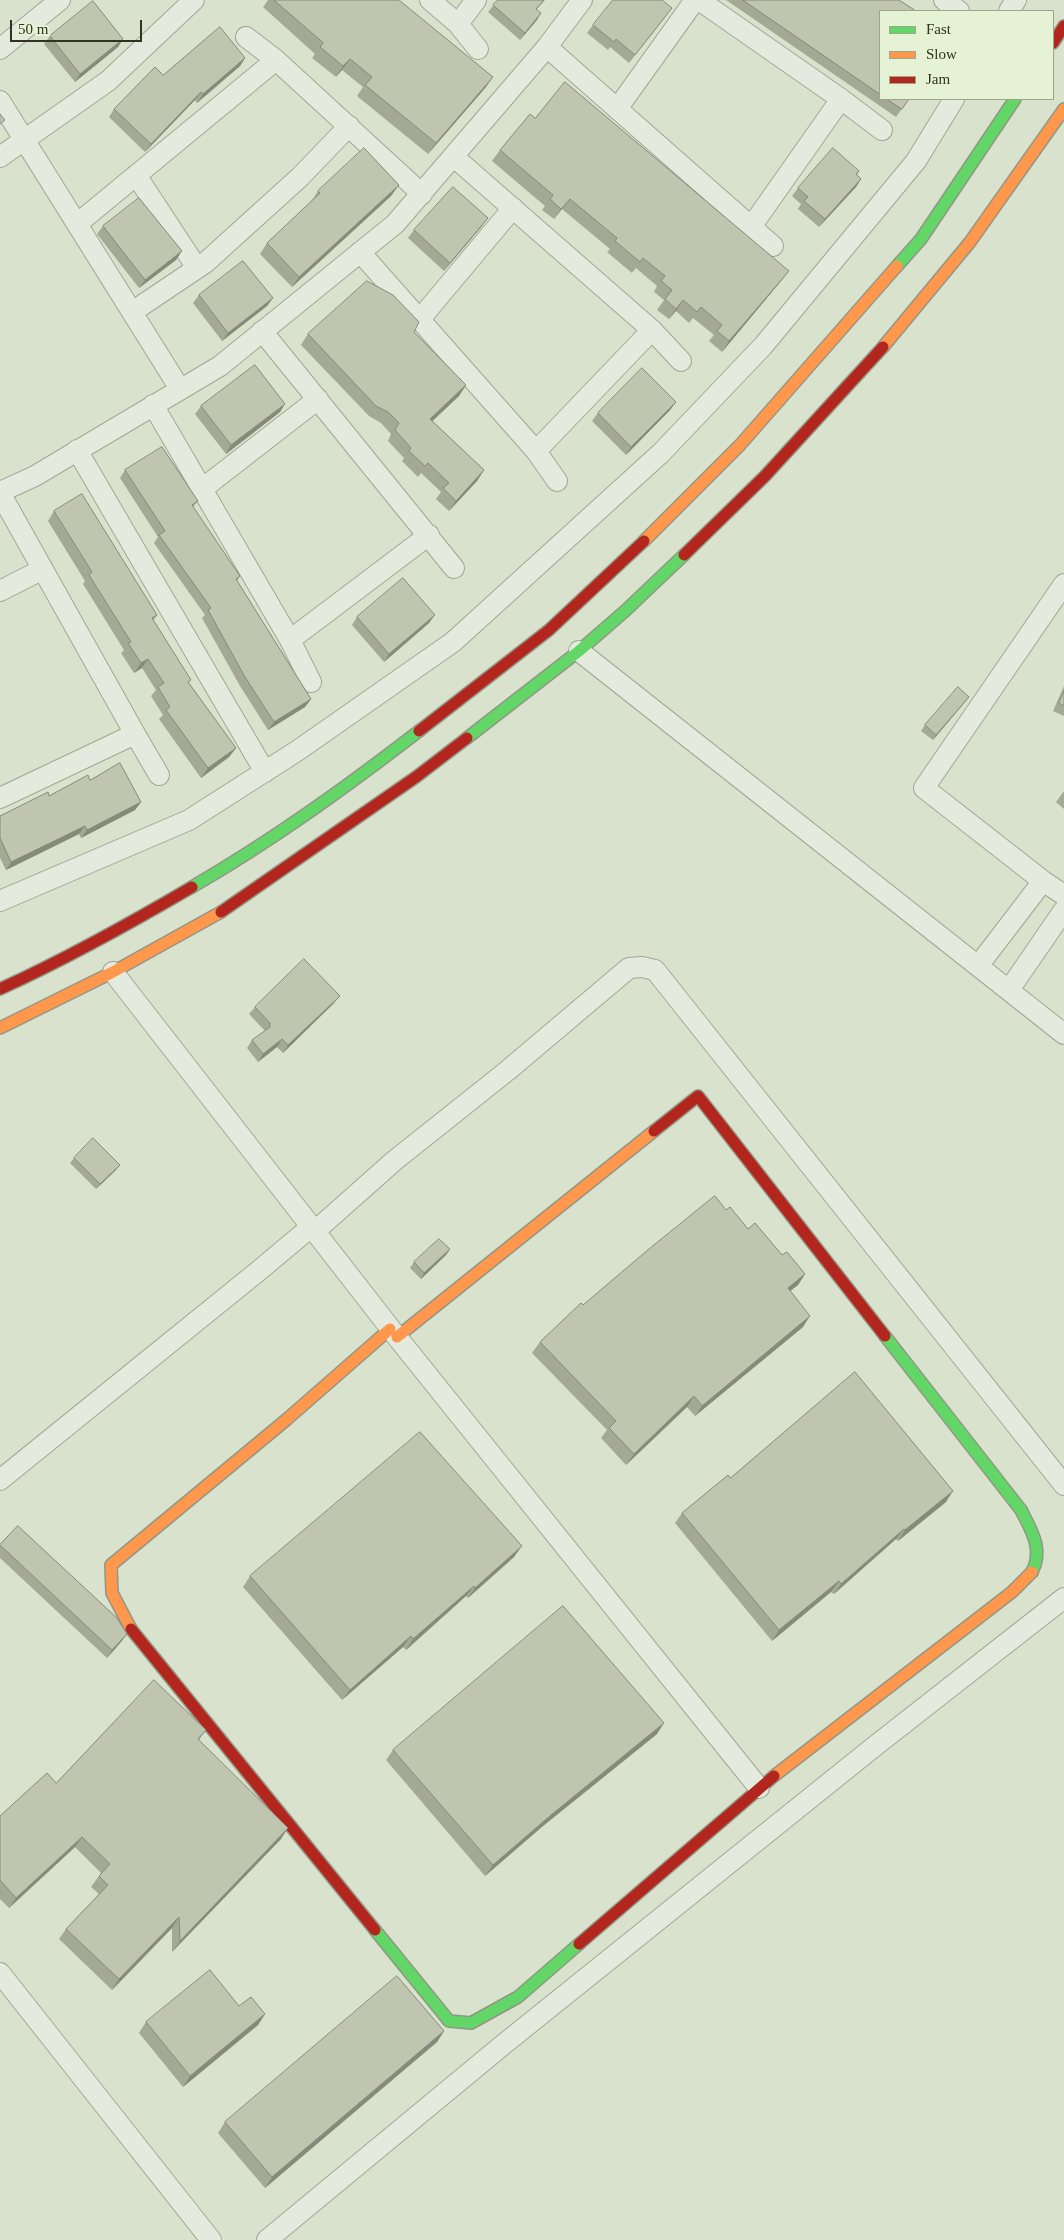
<!DOCTYPE html>
<style>
body{margin:0}
#map{position:relative;width:1064px;height:2240px;overflow:hidden;background:#d9e2cc;font-family:"Times New Roman",serif}
canvas{display:block}
.legend{position:absolute;left:879px;top:10px;width:175px;height:90px;box-sizing:border-box;background:#e5f2d3;border:1px solid #9da68b;margin:0;padding:6px 9px;list-style:none;font-size:15px;color:#30341f}
.legend li{display:flex;align-items:center;gap:10px;height:25px}
.legend b{width:25px;border:1px solid #9da68b}
.scale{position:absolute;left:10px;top:20px;width:132px;height:22px;box-sizing:border-box;border:2px solid #30341f;border-top:0;padding-left:6px;font-size:15px;line-height:18px;white-space:nowrap;color:#30341f;-webkit-text-stroke:4px #e5f2d3;paint-order:stroke}
</style>
<div id="map">
<canvas width="1064" height="2240"></canvas>
<ul class="legend">
<li><b style="height:6px;background:#63d668"></b>Fast</li>
<li><b style="height:6px;background:#ff974d"></b>Slow</li>
<li><b style="height:6px;background:#b3261e"></b>Jam</li>
</ul>
<div class="scale">50 m</div>
</div>
<script>
const ctx = document.querySelector('canvas').getContext('2d');
ctx.lineJoin = 'round';
function stroke(path, color, width, dash) {
  ctx.strokeStyle = color;
  ctx.lineWidth = width;
  ctx.lineCap = dash ? 'butt' : 'round';
  ctx.setLineDash(dash || []);
  ctx.stroke(path);
}
function fill(path, color) {
  ctx.fillStyle = color;
  ctx.fill(path, 'evenodd');
}
const street = new Path2D(`
 M430,0l28,24 18,-24
 M699,0l142,99 41,31
 M944,0l15,11
 M1009,11l7,-11
 M458,24l20,25
 M246,37l30,23 146,134
 M547,47l226,199
 M0,49l60,-49
 M0,101l180,288
 M617,109l78,-109
 M0,157l108,-76 86,-81
 M454,157l198,173 29,31
 M136,175l61,93
 M77,224l199,-164
 M751,227l90,-128
 M360,252l176,199 21,30
 M132,312l73,-49 95,-86 49,-51
 M420,319l93,-111
 M262,331l192,237
 M153,405l137,235 21,42
 M77,450l188,322
 M536,451l116,-121
 M202,489l116,-90
 M0,492l35,-16 185,-110 175,-142 152,-177 35,-47
 M0,493l135,241 -135,64
 M1064,584l-140,204 119,93 21,14
 M0,591l43,-22
 M290,640l139,-105
 M579,651l485,383
 M135,734l24,41
 M0,901l189,-81 108,-69 156,-109 208,-189 102,-107 153,-185 38,-62
 M978,966l65,-85
 M113,972l284,365 362,451
 M1009,990l55,-80
 M314,1232l80,-71 113,-90 122,-103 13,-1 13,3 409,515
 M0,1480l256,-207 55,-46
 M0,1973l211,267
 M267,2240l237,-196 371,-298 189,-148`);
const fast = new Path2D(`
 M897,266l24,-27 94,-140
 M467,738l112,-87 46,-40 59,-56
 M192,887c81,-47 153,-99 227,-156
 M885,1336l136,174c10,20 23,39 11,62
 M375,1930l74,91 22,2 47,-26 61,-53`);
const slow = new Path2D(`
 M883,347l87,-105 94,-133
 M644,541l96,-96 157,-179
 M0,1028l113,-56 108,-60
 M397,1337l257,-206
 M131,1629l-19,-36 -1,-28 175,-145 104,-91
 M774,1776l238,-184 20,-20`);
const jam = new Path2D(`
 M1053,43l11,-17
 M684,555l81,-79 118,-129
 M419,731l130,-101 95,-89
 M221,912l195,-135 51,-39
 M0,989c66,-30 129,-65 192,-102
 M654,1131l44,-35 187,240
 M131,1629l244,301
 M579,1944l195,-168`);
stroke(street, '#a1a796', 22);
stroke(fast, '#919786', 14);
stroke(slow, '#919786', 14);
stroke(jam, '#919786', 14);
stroke(street, '#e5eade', 20);
stroke(fast, '#63d668', 11);
stroke(slow, '#ff974d', 11);
stroke(jam, '#b3261e', 11);
fill(new Path2D(`
 M268,0h131l87,87 -58,67 -71,-58 6,-9 -21,-17 -6,7 -24,-19 3,-4 -52,-47z
 M498,0h47l-8,9v11l-17,20 -32,-28z
 M726,0h173l-19,11v88h29l-13,18z
 M666,16l-37,47 -19,-16 -2,3 -21,-17 6,-8z
 M50,36l73,3 -5,8 -43,35 -31,-38z
 M245,58l-5,8 -43,37 -2,-3 -50,52 -36,-35 5,-8 49,-34z
 M535,118l246,163 -59,71 -13,-11 5,-6 -21,-17 -4,5 -13,-12 -7,8 -12,-9 7,-10 -10,-8 3,-6 -21,-18 -4,5 -25,-21 3,-3 -48,-40 -8,10 -12,-9 3,-4 -53,-45 8,-11z
 M859,171l-2,4 4,4 -5,8 -37,40 -21,-18 3,-5 -9,-8 6,-8z
 M318,191l73,5 -99,91 -32,-33 7,-11 44,-41z
 M103,226l79,25 -6,9 -37,28 -42,-54z
 M482,226l-38,45 -36,-33 6,-8z
 M199,295l74,3 -6,8 -45,35 -29,-38z
 M414,332l52,53 -7,11 -27,25 52,49 -7,11 -28,30 -13,-12 5,-7 -20,-19 -3,4 -16,-16 2,-3 -16,-17 3,-7 -10,-11 -12,-7 -68,-71 7,-11z
 M676,402l-6,8 -44,45 -34,-34 6,-8z
 M201,406l79,6 -54,42 -31,-40z
 M125,470l73,31 -5,6 47,69 -3,5 74,118 -6,8 -37,23 -28,-44 -38,-68 3,-3 -51,-72 4,-6 -38,-59z
 M54,511l103,104 -4,6 36,62 47,65 -7,9 -28,21 -42,-59 4,-4 -12,-19 5,-6 -14,-22 -8,5 -13,-20 3,-3 -41,-66 2,-3 -37,-60z
 M357,617l72,6 -45,39 -32,-37z
 M1064,686v30l-11,-5z
 M969,697l-36,43 -12,-9 4,-6z
 M90,780l51,22 -6,8 -54,28 -2,-4 -73,36 -6,-12v-42z
 M1064,791v18l-8,-7z
 M334,1003l-51,50 -6,-6 -19,15 -11,-14 5,-8 13,-9 -16,-17 6,-7z
 M74,1158l42,12 -20,19 -26,-26z
 M726,1210l22,19 57,45 -7,11 -8,6 13,36 -108,89 -8,-9 -61,58 -25,-27 6,-8 -75,-77 8,-11 43,-37z
 M450,1249l-4,6 -25,24 -11,-11 4,-6z
 M730,1478l216,24 -48,39 -2,-2 -62,55 -3,-2 -59,49 -97,-118 7,-10z
 M18,1526l109,108 -6,8 -14,16 -107,-100v-13z
 M514,1557l-46,41 -2,-2 -60,54 -3,-3 -61,53 -99,-113 7,-11z
 M206,1730l-7,10 82,99 -109,113v-24l-60,62 -53,-51 7,-10 33,-35 -8,-7 10,-14 -26,-26 -66,61 -9,-9v-83l56,-33z
 M657,1734l-114,92 -58,50 -99,-116 7,-10z
 M239,2006l26,8 -7,11 -75,62 -44,-54 7,-11z
 M444,2031l-7,11 -172,146 -47,-55 7,-11z`), '#a4a996');
fill(new Path2D(`
 M541,13l-4,7 -17,20 5,-7z
 M123,39l-5,8 -43,35 5,-8z
 M245,58l-5,8 -43,37 6,-9z
 M350,59l-8,11 -6,7 7,-11z
 M493,77l-7,10 -58,67 8,-11z
 M201,92l-6,8 -50,52 6,-8z
 M861,179l-5,8 -37,40 6,-8z
 M399,185l-8,11 -99,91 7,-10z
 M570,199l-16,20 7,-10z
 M488,218l-6,8 -38,45 6,-8z
 M182,251l-6,9 -37,28 6,-8z
 M789,271l-8,10 -59,71 7,-11z
 M273,298l-6,8 -45,35 6,-8z
 M683,300l-7,11 -7,8 7,-10z
 M466,385l-7,11 -36,34 7,-11z
 M676,402l-6,8 -44,45 5,-8z
 M285,404l-5,8 -54,42 5,-9z
 M484,470l-7,11 -28,30 7,-10z
 M435,615l-6,8 -45,39 5,-8z
 M148,659l-6,9 -8,5 7,-10z
 M969,697l-4,5 -32,38 3,-5z
 M311,699l-6,8 -37,23 6,-8z
 M236,748l-7,9 -28,21 7,-10z
 M141,802l-6,8 -54,28 6,-8z
 M85,826l-6,8 -73,36 5,-8z
 M340,996l-6,7 -51,50 5,-8z
 M282,1039l-5,8 -19,15 5,-8z
 M120,1165l-4,5 -20,19 4,-5z
 M450,1249l-4,6 -25,24 3,-6z
 M805,1274l-7,11 -18,14 8,-11z
 M810,1316l-7,11 -108,89 7,-10z
 M694,1396l-7,11 -61,58 8,-11z
 M953,1491l-7,11 -48,39 7,-11z
 M904,1529l-8,10 -62,55 7,-10z
 M522,1546l-8,11 -46,41 7,-10z
 M839,1581l-8,11 -59,49 7,-11z
 M474,1586l-8,10 -60,54 7,-11z
 M127,1634l-6,8 -14,16 5,-8z
 M411,1636l-8,11 -61,53 8,-10z
 M664,1723l-7,11 -114,92 -58,50 8,-11 58,-50z
 M288,1828l-7,11 -109,113 8,-11z
 M82,1837l-7,10 -66,61 7,-10z
 M179,1917l-7,11 -60,62 7,-11z
 M265,2014l-7,11 -75,62 7,-11z
 M444,2031l-7,11 -172,146 7,-11z`), '#868a7a');
const building = new Path2D(`
 M274,0h125l94,77 -57,66 -71,-58 7,-8 -22,-18 -7,7 -23,-19 3,-4z
 M498,0h46l-8,9 5,4 -16,20 -32,-28z
 M613,0h49l10,8 -37,47 -19,-16 -2,3 -21,-17z
 M743,0h156l17,11h-36v83z
 M93,1l30,38 -43,35 -30,-38z
 M220,27l25,31 -42,36 -2,-2 -50,52 -37,-35 41,-42 8,8z
 M565,82l224,189 -60,70 -12,-10 5,-6 -21,-18 -4,5 -14,-12 -7,9 -11,-10 7,-9 -11,-9 4,-5 -22,-18 -3,4 -25,-21 2,-3 -47,-39 -9,10 -11,-10 3,-4 -53,-45 30,-36 5,4z
 M887,99h22l-7,10z
 M0,114l5,6 -5,4z
 M364,148l35,37 -100,92 -32,-34 53,-50 -2,-2z
 M833,148l26,23 -3,3 5,5 -36,40 -21,-18 4,-4 -10,-9z
 M453,187l35,31 -38,45 -36,-33z
 M139,198l43,53 -37,29 -42,-54z
 M243,261l30,37 -45,35 -29,-38z
 M367,281l26,14 26,27 -5,10 52,53 -36,34 54,51 -28,31 -13,-13 6,-5 -21,-20 -3,3 -16,-15 2,-3 -16,-18 4,-7 -11,-11 -12,-6 -68,-72z
 M255,365l30,39 -54,41 -30,-39z
 M642,368l34,34 -45,45 -33,-34z
 M162,447l36,54 -6,4 48,71 -4,3 75,120 -37,23 -29,-45 -37,-67 3,-2 -52,-73 6,-4 -40,-61z
 M82,494l75,121 -5,3 39,62 -3,2 48,66 -28,20 -42,-58 4,-3 -12,-20 6,-4 -16,-24 -7,4 -13,-20 3,-1 -42,-67 3,-3 -38,-61z
 M403,578l32,37 -46,39 -32,-37z
 M958,687l11,10 -33,38 -11,-10z
 M1064,691v15l-5,-3z
 M120,763l21,39 -54,28 -2,-4 -74,36 -11,-24v-22l48,-24 1,4 39,-21 2,5z
 M304,959l36,37 -52,49 -6,-6 -19,15 -11,-14 18,-13v-4l-15,-16z
 M93,1138l27,27 -20,19 -26,-26z
 M715,1196l11,14 4,-3 18,22 7,-6 27,32 5,-3 18,22 -17,14 22,28 -108,90 -8,-10 -60,58 -25,-26 7,-7 -76,-79 41,-39 2,2 66,-56z
 M439,1239l11,10 -26,24 -10,-11z
 M855,1372l98,119 -48,39 -1,-1 -63,55 -2,-3 -60,49 -97,-117 46,-38 2,3z
 M420,1432l102,114 -47,42 -1,-2 -61,53 -2,-3 -61,54 -100,-114z
 M18,1526l99,92 10,16 -15,16 -112,-105z
 M563,1606l101,117 -113,92 -58,50 -100,-115z
 M154,1680l52,50 -8,9 90,89 -108,113 -1,-24 -60,62 -53,-50 42,-44 -9,-9 11,-12 -28,-27 -66,61 -16,-18v-64l47,-43 9,10z
 M210,1970l29,36 12,-9 14,17 -75,62 -44,-54z
 M397,1976l47,55 -172,146 -47,-55z`);
fill(building, '#bfc5ae');
stroke(building, '#868a7a', 1);
</script>
